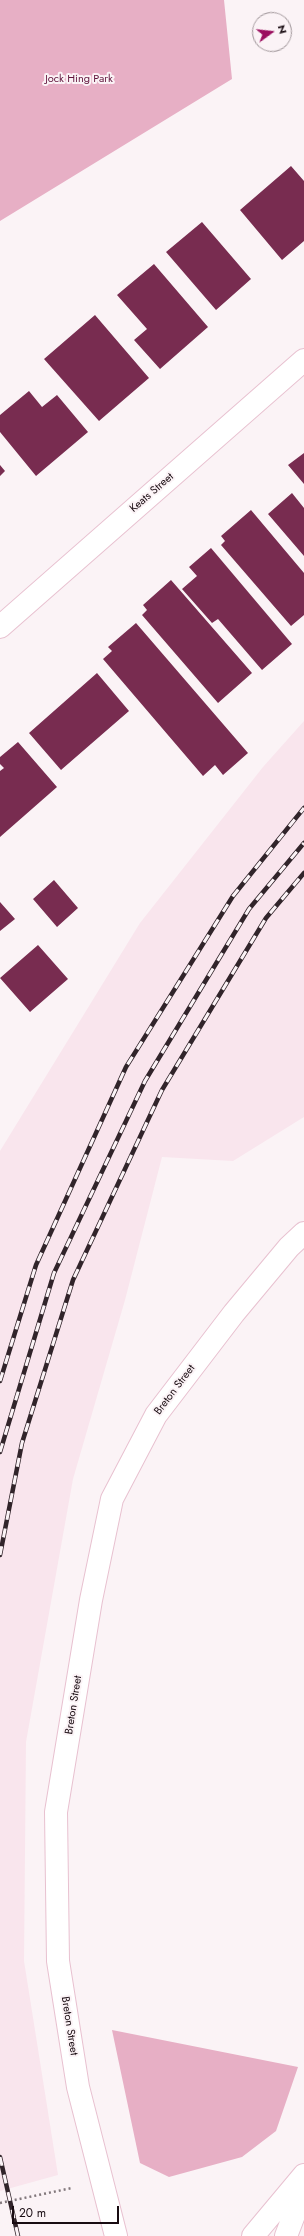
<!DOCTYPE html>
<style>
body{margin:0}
#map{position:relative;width:304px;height:2236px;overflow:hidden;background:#fbf3f6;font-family:Jost,sans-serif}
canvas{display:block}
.north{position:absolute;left:252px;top:12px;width:40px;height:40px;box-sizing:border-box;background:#fbf3f6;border:1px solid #a0969a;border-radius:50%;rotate:75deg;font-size:11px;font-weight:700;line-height:16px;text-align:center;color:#180b11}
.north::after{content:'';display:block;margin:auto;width:14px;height:18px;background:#9b0f5f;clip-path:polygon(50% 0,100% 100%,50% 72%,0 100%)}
.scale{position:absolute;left:12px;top:2206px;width:107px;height:18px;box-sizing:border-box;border:2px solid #180b11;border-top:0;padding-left:5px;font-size:12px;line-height:14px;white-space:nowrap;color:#180b11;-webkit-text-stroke:3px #fbf3f6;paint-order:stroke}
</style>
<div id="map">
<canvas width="304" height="2236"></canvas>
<div class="north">N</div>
<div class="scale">20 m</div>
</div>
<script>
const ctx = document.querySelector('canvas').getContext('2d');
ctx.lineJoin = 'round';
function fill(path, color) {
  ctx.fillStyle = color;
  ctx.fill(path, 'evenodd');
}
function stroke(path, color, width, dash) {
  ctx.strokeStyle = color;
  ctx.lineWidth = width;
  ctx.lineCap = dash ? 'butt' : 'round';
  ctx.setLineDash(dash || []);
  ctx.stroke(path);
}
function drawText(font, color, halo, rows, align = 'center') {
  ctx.font = font + ' Jost,sans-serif';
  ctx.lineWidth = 4;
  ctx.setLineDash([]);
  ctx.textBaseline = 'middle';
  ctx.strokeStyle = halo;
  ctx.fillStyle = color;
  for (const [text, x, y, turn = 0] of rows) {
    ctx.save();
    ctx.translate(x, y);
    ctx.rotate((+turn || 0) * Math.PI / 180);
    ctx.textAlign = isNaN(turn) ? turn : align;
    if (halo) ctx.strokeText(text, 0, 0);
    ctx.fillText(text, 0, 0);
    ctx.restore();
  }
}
fill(new Path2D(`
 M304,721v396l-71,44 -71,-4 -37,143 -52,179 -47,263 -2,219 34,214 -58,16v-1040l140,-228 123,-156z`), '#f9e5ed');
fill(new Path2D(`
 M0,0h224l8,79 -232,142z
 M112,2030l186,37 -22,64 -34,26 -73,20 -29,-14z`), '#e7afc5');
fill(new Path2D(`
 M291,166l13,15v60l-22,19 -42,-50z
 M202,222l49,57 -35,31 -50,-58z
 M154,264l54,63 -48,42 -26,-29 13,-11 -30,-34z
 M95,315l54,63 -50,43 -55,-62z
 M29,391l13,16 15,-12 31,37 -52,44 -36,-44v-17z
 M304,453v31l-16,-19z
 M0,465l5,6 -5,5z
 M292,493l12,15v48l-36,-42z
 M251,510l53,63v42l-13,11 -70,-81 4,-4 -4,-5z
 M211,548l81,96 -30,26 -44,-51 -6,4 -30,-34 15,-13 -8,-9z
 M171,580l81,93 -34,30 -76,-88 5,-5 -4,-5z
 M136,623l112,130 -25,22 -8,-10 -12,11 -100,-117 9,-8 -4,-4z
 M97,673l32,38 -68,59 -32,-37z
 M18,742l39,45 -57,50v-66l4,-3 -4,-4v-7z
 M54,880l24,28 -21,19 -24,-28z
 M0,902l15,17 -15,12z
 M38,945l30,34 -38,33 -30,-34z`), '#782c50');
const minor = new Path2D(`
 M0,627l304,-267
 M116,2236l-38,-149 -20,-126 -2,-149 35,-212 21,-101 44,-84 78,-102 55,-66 15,-14
 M253,2236l51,-61
 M286,2236l18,-47`);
stroke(minor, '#e8c1d0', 24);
stroke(new Path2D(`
 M0,2203l72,-15`), '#82787c', 2.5, [2, 3]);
stroke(minor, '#fff', 22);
const rail = new Path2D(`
 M0,1381l36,-116 90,-198 107,-171 71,-88
 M0,1452l54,-179 91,-192 104,-172 55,-66
 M0,1555l22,-112 51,-163 89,-190 104,-172 38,-45
 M0,2157l18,79`);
stroke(rail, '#31242a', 4.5);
stroke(rail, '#fbf3f6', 3, [9]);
drawText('11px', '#60143c', '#fbf3f6', [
 ["Jock Hing Park",79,79]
]);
drawText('11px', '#180b11', '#fbf3f6', [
 ["Keats Street",152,493,-41],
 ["Breton Street",175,1390,-53],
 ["Breton Street",74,1705,-81],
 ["Breton Street",69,2026,81]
]);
</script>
